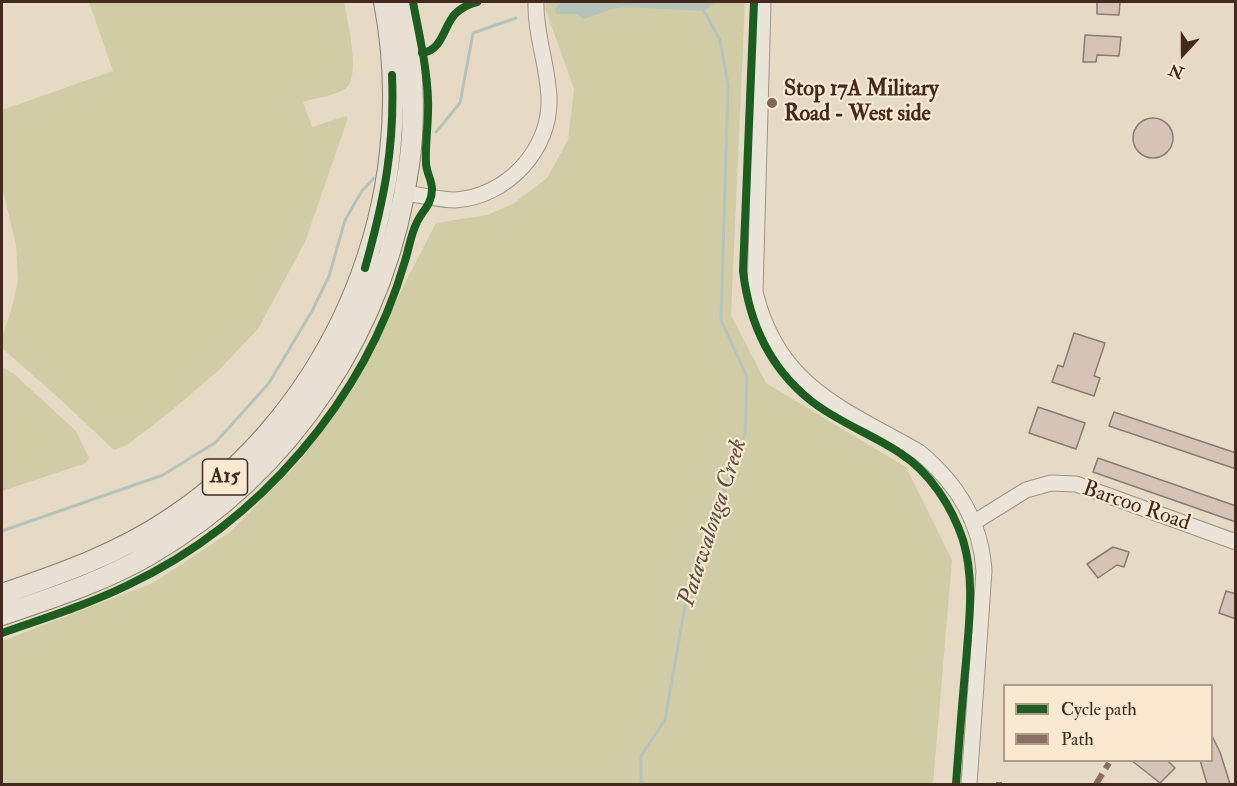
<!DOCTYPE html>
<style>
body{margin:0}
#map{position:relative;width:1237px;height:786px;overflow:hidden;background:#e7dac5;font-family:"IM FELL Double Pica",serif}
canvas{display:block}
.frame{position:absolute;inset:0;border:3px solid #45291e;pointer-events:none}
.legend{position:absolute;left:1003px;top:684px;width:210px;height:78px;box-sizing:border-box;background:#f9e9d0;border:2px solid #b19c89;margin:0;padding:8px 10px;list-style:none;font-size:18px;color:#45291e}
.legend li{display:flex;align-items:center;gap:12px;height:30px}
.legend b{width:30px;border:2px solid #b19c89}
.north{position:absolute;left:1153px;top:24px;width:60px;height:60px;-webkit-text-stroke:4px #f9e9d0;paint-order:stroke;rotate:201deg;font-size:16px;font-weight:700;line-height:24px;text-align:center;color:#45291e}
.north::after{content:'';display:block;margin:auto;width:21px;height:27px;background:#45291e;clip-path:polygon(50% 0,100% 100%,50% 72%,0 100%)}
</style>
<div id="map">
<canvas width="1237" height="786"></canvas>
<div class="frame"></div>
<ul class="legend">
<li><b style="height:8px;background:#1b5e20"></b>Cycle path</li>
<li><b style="height:8px;background:#8d6e63"></b>Path</li>
</ul>
<div class="north">N</div>
</div>
<script>
const ctx = document.querySelector('canvas').getContext('2d');
ctx.lineJoin = 'round';
function fill(path, color) {
  ctx.fillStyle = color;
  ctx.fill(path, 'evenodd');
}
function stroke(path, color, width, dash) {
  ctx.strokeStyle = color;
  ctx.lineWidth = width;
  ctx.lineCap = dash ? 'butt' : 'round';
  ctx.setLineDash(dash || []);
  ctx.stroke(path);
}
function drawText(font, color, halo, rows, align = 'center') {
  ctx.font = font + ' "IM FELL Double Pica",serif';
  ctx.lineWidth = 4.5;
  ctx.setLineDash([]);
  ctx.textBaseline = 'middle';
  ctx.strokeStyle = halo;
  ctx.fillStyle = color;
  for (const [text, x, y, turn = 0] of rows) {
    ctx.save();
    ctx.translate(x, y);
    ctx.rotate((+turn || 0) * Math.PI / 180);
    ctx.textAlign = isNaN(turn) ? turn : align;
    if (halo) ctx.strokeText(text, 0, 0);
    ctx.fillText(text, 0, 0);
    ctx.restore();
  }
}
fill(new Path2D(`
 M89,2h255c3,17 18,77 1,87 -12,7 -29,9 -42,13l9,25 34,-11 2,2 -43,124 -47,87 -40,42 -47,40 -44,34 -13,5 -53,-50 -59,-52v-11l9,-26 7,-31 -2,-35 -14,-58v-77l111,-39z
 M546,2h199l-14,313 35,68 140,84 46,93 -19,224h-931v-143l151,-58 77,-51 70,-71 54,-79 82,-159 51,-8 26,-11 34,-26 21,-38 6,-51 -29,-81z
 M2,367l12,7 62,57 13,27 -3,5 -84,28z`), '#d0cca6');
fill(new Path2D(`
 M563,2h152l-11,9 -78,-4 -14,2 -28,10 -9,-5h-19l-1,-6z`), '#b5c4bb');
stroke(new Path2D(`
 M436,132l24,-29 13,-70 43,-15
 M2,531l161,-56 53,-33 53,-59 43,-72 17,-35 16,-56 17,-29 12,-13
 M641,784v-28l24,-36 23,-131 57,-155 2,-57 -26,-57 7,-235 -8,-45 -16,-29`), '#b5c4bb', 3);
const building = new Path2D(`
 M1097,2h23l-1,13 -22,-1z
 M1085,35l36,2 -2,19 -22,-1 -1,7h-13z
 M1133 138a20 20 0 1 1 40 0a20 20 0 1 1-40 0Z
 M1074,333l31,10 -11,33 6,2 -6,18 -42,-14 6,-17 5,2z
 M1038,407l47,16 -9,26 -47,-16z
 M1114,412l122,41v16l-127,-43z
 M1098,458l138,48v16l-143,-50z
 M1113,547l16,5 -5,15 -7,-2 -19,13 -11,-14z
 M1226,591l10,3v25l-17,-6z
 M1212,736l8,16 10,32h-23l-7,-24h12z
 M1131,760h36l8,8 -15,15z`);
fill(building, '#d6c3b7');
stroke(building, '#877c70', 1.5);
const minor = new Path2D(`
 M763,2l-8,290c23,95 87,116 164,160 38,31 62,70 65,119l-15,213
 M405,193c16,2 34,7 50,7 52,-3 96,-51 94,-102 -1,-32 -14,-64 -13,-96
 M973,523l53,-33 25,-7 25,1 160,58`);
const major = new Path2D(`
 M2,594c58,-20 116,-40 168,-75 168,-112 252,-320 214,-517
 M2,615c50,-17 100,-33 147,-60 143,-83 238,-227 260,-390 8,-54 3,-110 -5,-163`);
stroke(minor, '#9e9386', 17);
stroke(major, '#877c70', 22);
stroke(minor, '#ebe4d9', 15);
stroke(major, '#e8e0d3', 20);
stroke(new Path2D(`
 M999,782v2
 M1096,784l13,-21`), '#8d6e63', 6, [12, 6]);
stroke(new Path2D(`
 M754,2l-11,269c6,51 26,96 67,129 27,22 62,34 90,53 30,19 52,54 63,87 12,40 6,81 3,122 -4,41 -7,82 -10,122
 M422,53c21,-3 21,-26 33,-39 6,-6 14,-10 22,-12
 M365,268c19,-68 30,-121 27,-193
 M2,633c42,-15 85,-28 126,-48 131,-62 237,-185 277,-324 4,-13 6,-27 12,-39 6,-12 15,-18 15,-33 0,-9 -6,-17 -6,-26 -1,-21 3,-42 2,-63 -1,-33 -9,-66 -15,-98`), '#1b5e20', 8);
for (const [x, y, r, color] of [
 [772,103,6,"#7e6758"]
]) {
  const dot = new Path2D();
  dot.arc(x, y, r, 0, 2 * Math.PI);
  ctx.fillStyle = color;
  ctx.fill(dot);
  stroke(dot, '#f9e9d0', 2);
}
for (const [x, y, w] of [
 [225,477,45]
]) {
  const box = new Path2D();
  box.roundRect(x - w / 2, y - 18, w, 36, 4.5);
  ctx.fillStyle = '#f9e9d0';
  ctx.fill(box);
  stroke(box, '#45291e', 1.5);
}
drawText('bold 21px', '#45291e', null, [
 ["A15",225,477]
]);
drawText('bold 22px', '#45291e', '#f9e9d0', [
 ["Stop 17A Military",784,90],
 ["Road - West side",784,115]
], 'left');
drawText('22px', '#45291e', '#f9e9d0', [
 ["Barcoo Road",1136,507,19]
]);
drawText('italic 24px', '#5c4d44', '#f9e9d0', [
 ["Patawalonga Creek",714,523,-72]
]);
</script>
